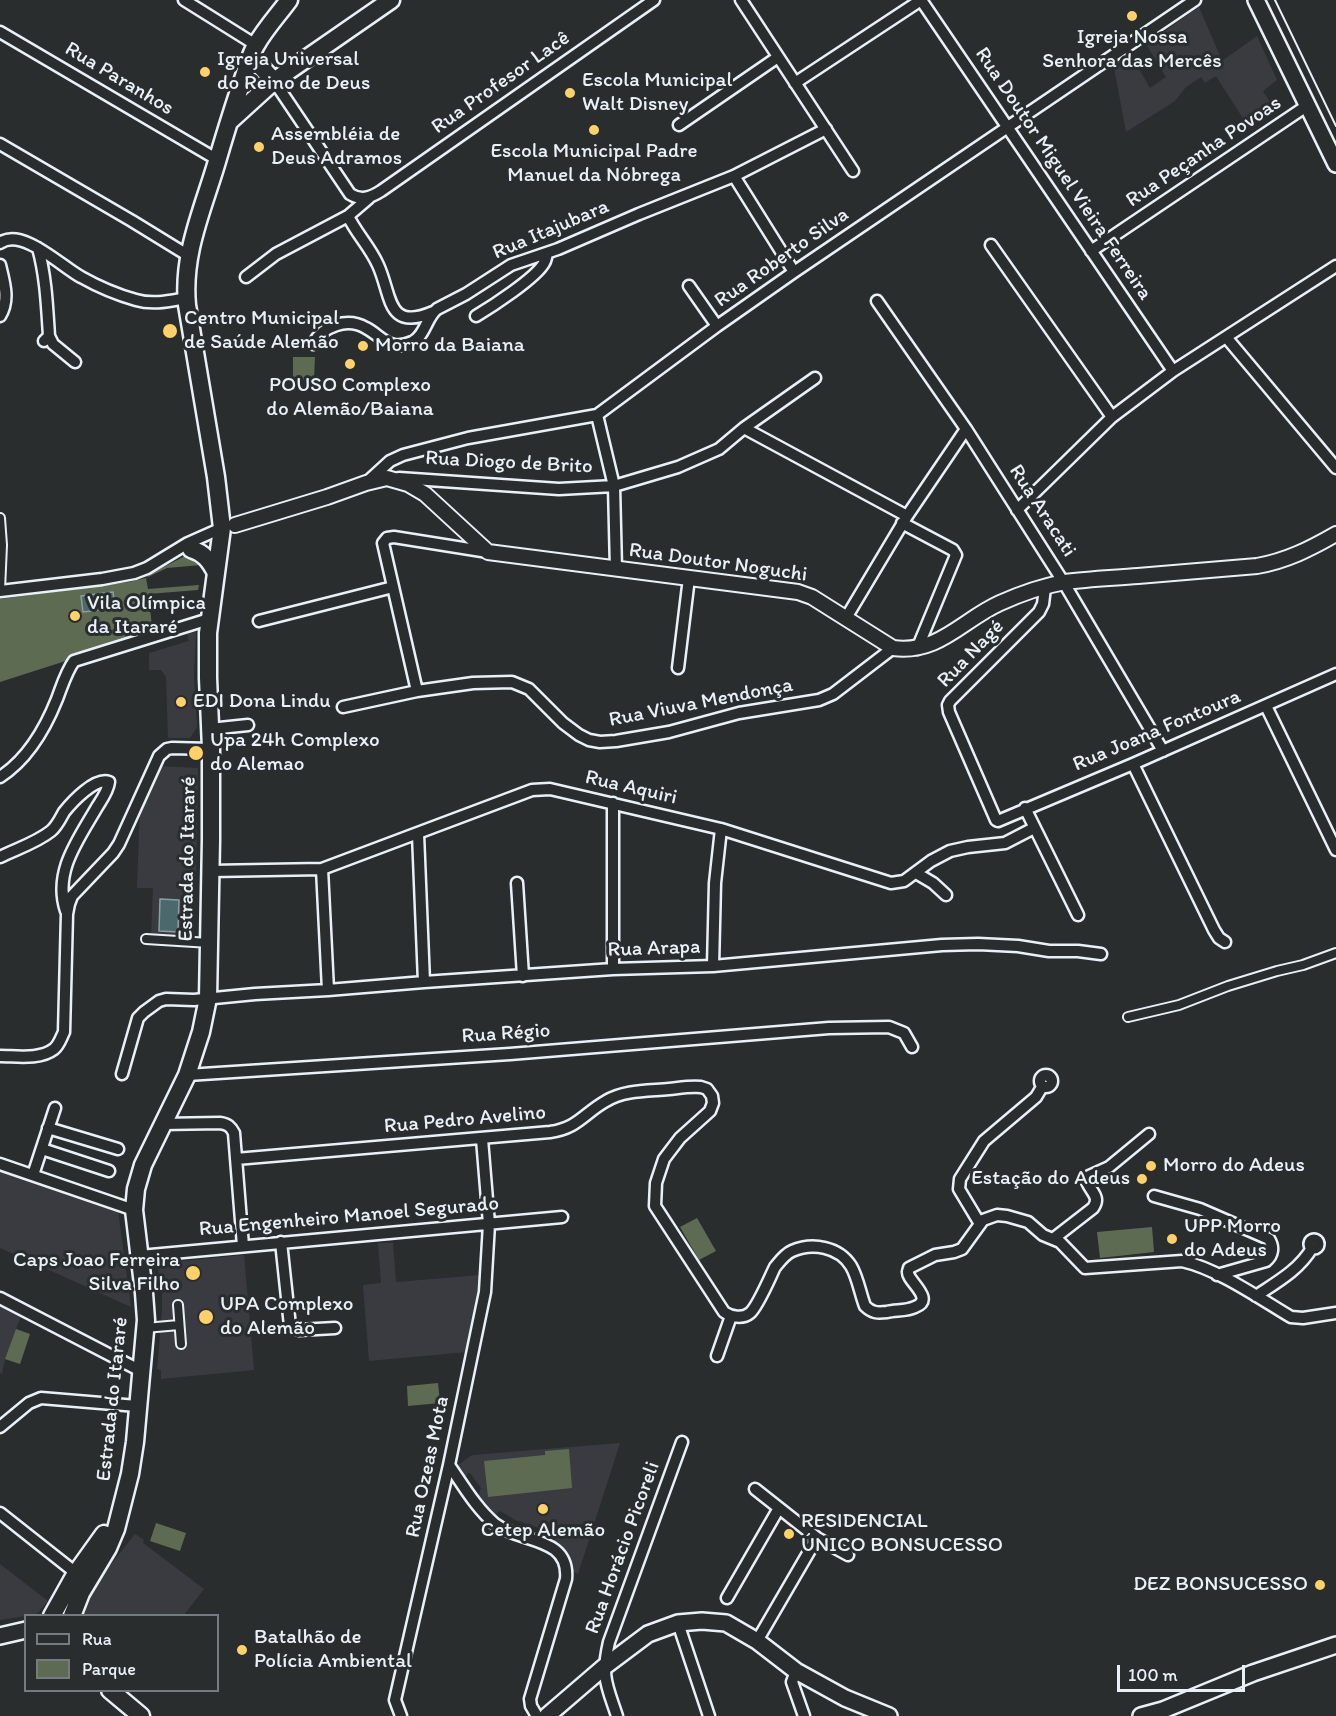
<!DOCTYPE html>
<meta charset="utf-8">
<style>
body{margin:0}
#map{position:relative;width:1336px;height:1716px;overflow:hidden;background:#2a2d2e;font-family:Itim,sans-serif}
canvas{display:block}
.legend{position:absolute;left:24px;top:1614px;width:195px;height:78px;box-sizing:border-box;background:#2a2d2e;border:2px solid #767b7f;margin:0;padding:8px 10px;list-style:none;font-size:18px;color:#e8f1f8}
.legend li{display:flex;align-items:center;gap:12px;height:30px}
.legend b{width:30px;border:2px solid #767b7f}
.scale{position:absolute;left:1117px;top:1665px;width:128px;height:27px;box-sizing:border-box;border:3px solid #e8f1f8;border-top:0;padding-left:8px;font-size:18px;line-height:21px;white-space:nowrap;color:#e8f1f8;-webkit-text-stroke:4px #2a2d2e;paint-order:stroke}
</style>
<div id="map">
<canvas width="1336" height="1716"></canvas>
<ul class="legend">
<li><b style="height:8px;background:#2a2d2e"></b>Rua</li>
<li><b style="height:16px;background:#5d6b53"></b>Parque</li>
</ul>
<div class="scale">100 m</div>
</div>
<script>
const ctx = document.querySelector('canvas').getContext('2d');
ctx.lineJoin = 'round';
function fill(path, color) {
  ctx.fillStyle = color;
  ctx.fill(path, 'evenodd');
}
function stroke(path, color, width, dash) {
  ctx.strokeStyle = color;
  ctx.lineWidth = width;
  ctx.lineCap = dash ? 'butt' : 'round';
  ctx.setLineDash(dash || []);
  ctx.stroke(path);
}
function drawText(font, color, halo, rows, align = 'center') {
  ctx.font = font + ' Itim,sans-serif';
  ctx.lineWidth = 6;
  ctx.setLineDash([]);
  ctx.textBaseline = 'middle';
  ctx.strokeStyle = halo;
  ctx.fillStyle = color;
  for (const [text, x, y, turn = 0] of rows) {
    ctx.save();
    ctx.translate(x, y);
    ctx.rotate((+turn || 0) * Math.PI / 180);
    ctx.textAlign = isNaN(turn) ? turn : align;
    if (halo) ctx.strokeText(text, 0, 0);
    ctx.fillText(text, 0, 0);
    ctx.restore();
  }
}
fill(new Path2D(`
 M1199,7l23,54 35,-25 20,44 -14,11 12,19 -26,18 -33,-52 -11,7 -4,-6 -15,10 -11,14 -49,31 -13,-70 16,-10 21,36 16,-11 -20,-33z
 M196,632l-2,44 3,51 -7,11h-22l-2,-61 -5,-7h-12v-17l40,-12 -2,-7z
 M158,766l40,2 -2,112h-9l-2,58 -34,-1 2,-49h-16l3,-82z
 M0,1171l115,36 3,3 13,97 -131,-59z
 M378,1243h15l3,39 84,-7v17l-13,60 -98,9 -6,-76 18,-2z
 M244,1255l10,115 -93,9v-9l-4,-1 5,-58v-17l-4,-26 2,-3 3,-2z
 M0,1304l16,8 -1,2 6,2 -5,13 14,5 -10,30 -15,-5 -3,15 -2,-1z
 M620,1443l-42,131 -5,-2 -5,-16 -13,-13 -2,-10 -38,-13 -15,-9 -3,2 -1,5 -18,-20 3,-10 -11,-15h-2l-3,5 -8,-9 1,-4 14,-10z
 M135,1534l9,6 -1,3 61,46 -20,26 -101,1 4,-15 10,-19z
 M0,1564l48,37 -10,12 -6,2 -32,5z`), '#3a3b41');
fill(new Path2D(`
 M293,357h22l-1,23h-21z
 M187,555l14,5v5l-34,3 -21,10 2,11 51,-4 -1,5 -50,4 5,39 -153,49v-83l129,-17 17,-4 4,-4z
 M697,1218l19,33 -17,9 -19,-33z
 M1152,1227l2,25 -54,6 -3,-26z
 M16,1329l14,5 -10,30 -15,-5z
 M438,1383l2,20 -32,3 -1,-20z
 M569,1449l3,39 -84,9 -4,-36 61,-6v-4z
 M156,1523l30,10 -6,18 -30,-10z`), '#5d6b53');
const water = new Path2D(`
 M113,592l2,16 -32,4 -2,-16z
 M160,899l19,1 -1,32 -19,-1z`);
fill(water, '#4b696c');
stroke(water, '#8a9fa4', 1.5);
const pedestrian = new Path2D(`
 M0,518l2,27 -2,45
 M146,939l64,4
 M1128,1017l51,-12 49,-19 49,-15 26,-6 33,-12
 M178,1305l3,39
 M145,1328l34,-3`);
const minor = new Path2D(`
 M184,0l72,45
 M741,0l112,171
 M921,0l252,371
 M0,32l218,128
 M274,81l76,113c11,7 20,4 31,-3l273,-191
 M795,83l126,-83
 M679,125l99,-68
 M0,144l132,77 57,35
 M734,176l60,96
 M348,216c8,17 22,31 30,49 14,30 8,67 55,47
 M0,243c22,-16 62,24 81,34 16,9 37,18 55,23 17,5 33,1 50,-2
 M991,245l121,172
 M38,248c8,29 9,58 11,88l-5,5
 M1091,251l217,-146
 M0,265c4,17 10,35 0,51
 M246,277l30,-23 72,-38 21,-18
 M689,286l28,40
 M877,301l89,128 98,154 99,168
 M476,316c15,-9 60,-38 68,-53 2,-3 2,-6 3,-9
 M49,336l4,8 22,18
 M1226,337l110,131
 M313,344c10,-18 34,-27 53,-16 17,9 23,24 46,14 13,-6 14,-24 25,-33l29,-15 45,-29 47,-16 81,-35 95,-38 92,-47
 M597,415l17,71 2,83
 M744,428l163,88
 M399,478l160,11 55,-3 64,-19 41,-18 25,-21 71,-50
 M366,483l24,-22 13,-6 65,-17 129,-23 120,-89 77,-54 401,-272
 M1017,510l95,-93 61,-46 163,-105
 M902,523l51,27 3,5 -39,94
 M1045,588l-2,16 -4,8 -89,89 -2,4 1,7 47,108 2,1 135,-57 203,-90
 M0,591l102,-12 32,-6 13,-5 41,-25 36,-16
 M846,618l61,-102 59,-87
 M259,621l134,-34
 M678,668l11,-90
 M417,691l-34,-148 4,-5 7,-1 94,15
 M1266,706l70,144
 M343,707l74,-16 56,-8 39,-1 17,7 34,34 16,12 10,5 11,2 16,-1 53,-9 70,-19 80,-13 14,-6 60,-46
 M210,729l38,-4
 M1133,764l81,166 5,8 6,4
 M0,777c28,-18 45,-48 57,-78 5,-13 9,-27 17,-38l135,-42
 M1025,808l53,107
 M418,834l6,148
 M0,857c16,-8 36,-14 51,-26 6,-5 9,-12 13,-19 8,-10 31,-35 45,-30 -1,9 -7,17 -12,25 -19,33 -44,65 -31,104
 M322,869l6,121
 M211,871l111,-2 210,-79 18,-1 171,40 170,54 13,-2 27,-20 19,-10 18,-4 37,-4 29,-15
 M916,873l17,10 13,12
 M517,883l6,93
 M713,966l2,-83 6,-54
 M613,969v-166
 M0,1056c16,0 40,4 54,-7 5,-4 7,-11 10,-17l3,-118 2,-10 3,-8 41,-43 6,-9 40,-88 8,-7 5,-1 39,1
 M122,1074l16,-56 6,-6 15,-11 7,-2 28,1 61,-6 73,-4 96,-8 189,-13 100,-3 229,-21 36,-1 40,2 31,5h29l23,3
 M1040 1081a6 6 0 1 1 12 0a6 6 0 1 1-12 0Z
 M187,1075l323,-21 319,-26 60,-1 15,6 8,14
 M162,1124l58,-1c8,1 11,4 14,10l9,113
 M48,1128l70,21
 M42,1149l67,22
 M236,1159l314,-27c28,-4 33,-18 56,-31 18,-11 41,-10 63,-12 10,-1 21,-3 32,-2l6,2 5,7 1,7 -3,8 -30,27 -16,21 -8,24 -1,23 69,106c7,5 19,7 26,1 8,-7 20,-36 25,-46 5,-6 10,-13 17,-16 21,-9 47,-4 59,15 7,12 9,27 14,40 7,7 12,7 22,6 9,-2 20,-1 28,-5 21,-8 -8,-26 -7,-35 0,-2 1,-3 1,-4l26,-13 19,-3 8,-3 21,-29 14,-5 10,1 21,6 15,13 17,7 25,26 97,-7c36,8 77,37 109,56l12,1 33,-5
 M0,1164l134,46
 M33,1175l22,-67
 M1154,1196l46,13 69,30c5,8 4,16 -3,22l-49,14
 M980,1224l-21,-35 1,-10 24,-38 52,-44 6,-10
 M1053,1239l40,-31c8,-11 -2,-16 -6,-26l2,-6 20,-9 40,-33
 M1309.5 1244a4.5 4.5 0 1 1 9 0a4.5 4.5 0 1 1-9 0Z
 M281,1242l9,84 9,4 36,-2
 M140,1256l422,-39
 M1256,1296c21,-14 43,-26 56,-48
 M0,1298l141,73
 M717,1356l14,-40
 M0,1427l29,-24 12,-5 96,8
 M449,1465c14,20 27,43 46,59 25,19 75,12 71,55l-36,120 1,7 6,10
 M755,1489l62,49 31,17
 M0,1513l76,60
 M727,1598l52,-90
 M678,1623l31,93
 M757,1641l60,-103
 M796,1671l-4,11 12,34
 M401,1716l-6,-16 54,-235 36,-173 4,-68 -7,-85
 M617,1716c-11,-33 -16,-39 -8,-74l73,-200`);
const tertiary = new Path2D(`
 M235,525l92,-28 39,-14 21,-5 21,6 17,10 63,58 310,40 14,5 81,51c46,6 69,-28 107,-45 20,-9 43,-17 65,-21 24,-3 49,-4 73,-6 40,-3 79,-7 119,-10 29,-5 53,-17 79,-32`);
const secondary = new Path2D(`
 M1256,0l80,164
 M0,1636l26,-6
 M547,1716l57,-49 44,-33 30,-11 24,-2 24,2 31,18 39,30 49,27 44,18
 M1141,1716l22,-6 90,-37 83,-28`);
const primary = new Path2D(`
 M251,56l23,25
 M230,121l44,-40 117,-81
 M191,549c13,4 19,12 25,24
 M52,1616l24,-43 28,-39
 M72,1616l9,-23 27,-45 8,-19 14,-55 5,-32 11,-122 -2,-27 -10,-83 2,-21 7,-24 44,-90 14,-43 7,-34 3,-158v-91l-3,-71v-45l14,-105 -6,-51 -29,-172c-5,-53 17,-98 31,-147 8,-27 16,-53 25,-79 4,-11 7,-24 13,-34 9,-16 22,-30 33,-45
 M110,1690l31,26`);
stroke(pedestrian, '#e8f1f8', 12);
stroke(minor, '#e8f1f8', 15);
stroke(tertiary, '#e8f1f8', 18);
stroke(secondary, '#e8f1f8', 20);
stroke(primary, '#e8f1f8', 21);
stroke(pedestrian, '#2a2d2e', 8);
stroke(minor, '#2a2d2e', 10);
stroke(tertiary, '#2a2d2e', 14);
stroke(secondary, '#2a2d2e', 15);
stroke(primary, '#2a2d2e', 16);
stroke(new Path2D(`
 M1275,0l61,126`), '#e8f1f8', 2);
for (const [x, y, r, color] of [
 [1132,16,6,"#ffd166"],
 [205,72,6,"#ffd166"],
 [570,93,6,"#ffd166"],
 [594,130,6,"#ffd166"],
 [259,147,6,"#ffd166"],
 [170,331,8,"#ffd166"],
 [363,346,6,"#ffd166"],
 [350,364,6,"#ffd166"],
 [75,616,6,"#ffd166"],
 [181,702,6,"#ffd166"],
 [196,753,8,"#ffd166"],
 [1151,1166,6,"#ffd166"],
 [1142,1179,6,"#ffd166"],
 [1172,1239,6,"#ffd166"],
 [193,1273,8,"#ffd166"],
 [206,1317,8,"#ffd166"],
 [543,1509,6,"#ffd166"],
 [789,1534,6,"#ffd166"],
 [1320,1585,6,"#ffd166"],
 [242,1650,6,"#ffd166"]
]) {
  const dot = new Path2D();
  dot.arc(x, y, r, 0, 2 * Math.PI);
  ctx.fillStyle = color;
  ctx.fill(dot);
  stroke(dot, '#2a2d2e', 2);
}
drawText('21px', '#e8f1f8', '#2a2d2e', [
 ["Igreja Nossa",1132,38,"center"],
 ["Senhora das Mercês",1132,62,"center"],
 ["Igreja Universal",217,60],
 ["do Reino de Deus",217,84],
 ["Escola Municipal",582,81],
 ["Walt Disney",582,105],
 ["Assembléia de",271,135],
 ["Deus Adramos",271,159],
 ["Escola Municipal Padre",594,152,"center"],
 ["Manuel da Nóbrega",594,176,"center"],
 ["Centro Municipal",184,319],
 ["de Saúde Alemão",184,343],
 ["Morro da Baiana",375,346],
 ["POUSO Complexo",350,386,"center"],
 ["do Alemão/Baiana",350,410,"center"],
 ["Vila Olímpica",87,604],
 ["da Itararé",87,628],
 ["EDI Dona Lindu",193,702],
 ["Upa 24h Complexo",210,741],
 ["do Alemao",210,765],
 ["Morro do Adeus",1163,1166],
 ["Estação do Adeus",1130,1179,"right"],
 ["UPP Morro",1184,1227],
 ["do Adeus",1184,1251],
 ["Caps Joao Ferreira",180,1261,"right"],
 ["Silva Filho",180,1285,"right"],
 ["UPA Complexo",220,1305],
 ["do Alemão",220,1329],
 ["RESIDENCIAL",801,1522],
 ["ÚNICO BONSUCESSO",801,1546],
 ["Cetep Alemão",543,1531,"center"],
 ["DEZ BONSUCESSO",1308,1585,"right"],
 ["Batalhão de",254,1638],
 ["Polícia Ambiental",254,1662]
], 'left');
drawText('21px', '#e8f1f8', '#2a2d2e', [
 ["Rua Paranhos",119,79,31],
 ["Rua Profesor Lacê",501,83,-35],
 ["Rua Peçanha Povoas",1204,152,-34],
 ["Rua Doutor Miguel Vieira Ferreira",1063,174,56],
 ["Rua Itajubara",551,230,-23],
 ["Rua Roberto Silva",782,258,-35],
 ["Rua Diogo de Brito",509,463,3],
 ["Rua Aracati",1042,511,57],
 ["Rua Doutor Noguchi",718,563,8],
 ["Rua Nagé",971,654,-46],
 ["Rua Viuva Mendonça",701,703,-11],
 ["Rua Joana Fontoura",1157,731,-23],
 ["Rua Aquiri",631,788,13],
 ["Estrada do Itararé",188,859,-89],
 ["Rua Arapa",654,949,-2],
 ["Rua Régio",506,1034,-4],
 ["Rua Pedro Avelino",465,1120,-5],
 ["Rua Engenheiro Manoel Segurado",349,1217,-5],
 ["Estrada do Itararé",113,1399,-84],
 ["Rua Ozeas Mota",428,1467,-78],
 ["Rua Horácio Picoreli",623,1548,-70]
]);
</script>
